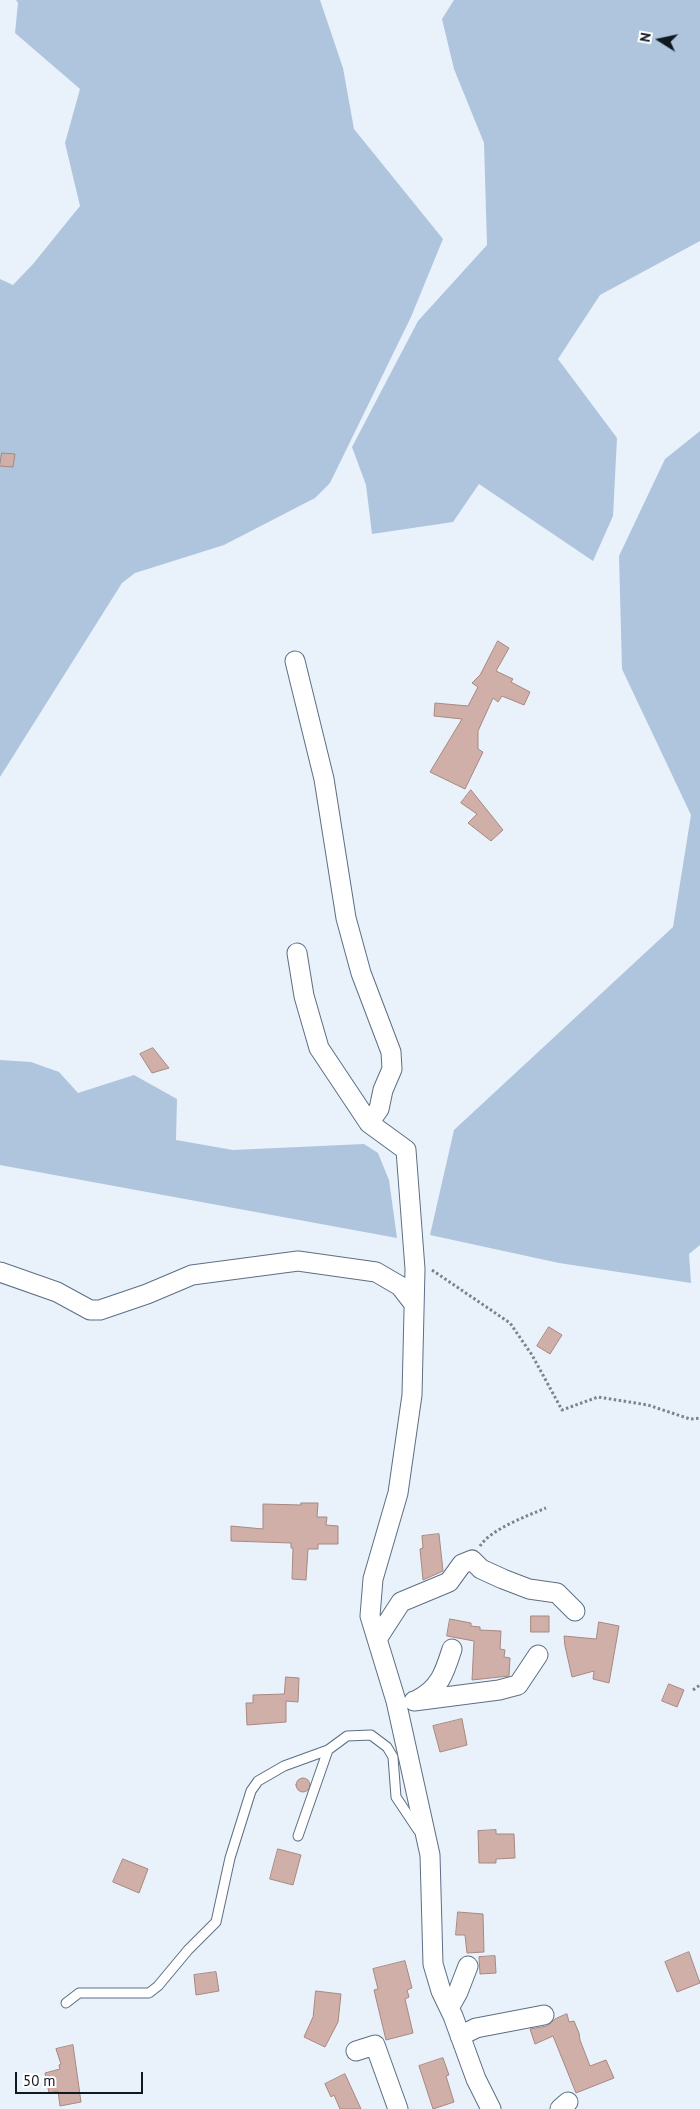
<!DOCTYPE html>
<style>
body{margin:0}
#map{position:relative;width:700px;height:2109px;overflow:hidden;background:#e9f2fb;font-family:"PT Sans",sans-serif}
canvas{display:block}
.north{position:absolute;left:635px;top:15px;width:50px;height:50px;-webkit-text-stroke:4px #fff;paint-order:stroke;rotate:280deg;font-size:14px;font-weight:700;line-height:20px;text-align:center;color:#101820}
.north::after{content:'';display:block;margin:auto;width:18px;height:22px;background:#101820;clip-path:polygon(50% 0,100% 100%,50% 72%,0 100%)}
.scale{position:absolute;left:15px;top:2072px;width:128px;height:22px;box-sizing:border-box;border:2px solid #101820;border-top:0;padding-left:6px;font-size:15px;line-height:18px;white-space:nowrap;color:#101820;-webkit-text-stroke:4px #fff;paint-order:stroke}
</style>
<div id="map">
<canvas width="700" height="2109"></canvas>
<div class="north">N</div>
<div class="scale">50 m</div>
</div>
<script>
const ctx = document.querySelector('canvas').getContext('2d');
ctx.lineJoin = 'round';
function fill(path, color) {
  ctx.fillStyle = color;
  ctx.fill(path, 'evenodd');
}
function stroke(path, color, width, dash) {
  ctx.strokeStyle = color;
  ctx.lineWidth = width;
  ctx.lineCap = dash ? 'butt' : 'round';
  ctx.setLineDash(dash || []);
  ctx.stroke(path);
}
fill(new Path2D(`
 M16,0h304l23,68 11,61 89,110 -32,78 -81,166 -15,15 -91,47 -89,28 -13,10 -122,194v-498l13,6 20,-21 47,-58 -15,-63 15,-54 -65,-56 3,-30z
 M454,0h246v241l-100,54 -42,64 59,79 -4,78 -20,45 -114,-77 -26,38 -81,12 -6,-49 -14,-38 66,-126 69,-76 -3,-102 -30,-74 -12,-50z
 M700,431v814l-11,9 2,29 -132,-20 -129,-28 24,-105 219,-203 18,-112 -69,-146 -3,-113 46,-97z
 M0,1060l31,2 28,10 19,21 56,-18 43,24 -1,41 57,10 131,-6 14,9 11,27 8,58 -397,-73z`), '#aec5dd');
const building = new Path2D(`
 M2,453l13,1 -2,13 -13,-1z
 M498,641l11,7 -13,23 17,8 -2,3 19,10 -6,13 -22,-9 -4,6 -5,-4 -15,33v18l5,3 -18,37 -35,-17 32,-53 -28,-3 1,-13 33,3 10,-19 -6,-4 8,-8z
 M471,790l32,40 -12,11 -23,-18 9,-9 -16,-11z
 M153,1048l16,20 -17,5 -12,-19z
 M549,1327l13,8 -12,19 -13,-8z
 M301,1503h17l-1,14h10l-1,8 12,1v18h-20v5h-10l-2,31 -14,-1 1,-31h-2v-5l-60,-2v-15l32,3v-25l38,1z
 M439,1534l4,37 -20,9 -3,-31 3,-1 -1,-12z
 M531,1616h18v16h-18z
 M450,1619l21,4v3l9,1v3l21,1 -1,18 5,1 -1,7 6,1 -1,18 -37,4 2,-39 -27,-5z
 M599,1622l20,4 -10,57 -16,-4 1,-8 -22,6 -7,-31 -1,-10 32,3z
 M286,1677l13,1 -1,24 -12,-1v21l-39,3 -1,-22h7v-8l31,-1z
 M669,1684l15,6 -7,17 -15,-6z
 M462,1719l5,26 -27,7 -7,-26z
 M296 1785a7 7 0 1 1 14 0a7 7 0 1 1-14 0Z
 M496,1830v4h18l1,24 -19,1v4h-17l-1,-32z
 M278,1849l23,6 -8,30 -23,-6z
 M123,1859l25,10 -9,24 -26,-11z
 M458,1912l25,2 1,38 -17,1 -2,-18h-9z
 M689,1952l11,31 -23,9 -12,-30z
 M495,1956l1,17 -16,1 -1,-17z
 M405,1961l7,27 -5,2 2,7 -4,2 8,34 -27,7 -12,-50 4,-1 -5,-20z
 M216,1972l3,19 -23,4 -2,-20z
 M316,1991l25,3 -3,28 -13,25 -21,-10 9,-20z
 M567,2014l2,8 5,-1 5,12 1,7 10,26 16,-6 8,18 -38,15 -23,-57 -18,8 -5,-15 17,-3 8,-7z
 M73,2045l8,57 -21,4 -2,-15 -9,2 -4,-20 15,-4 -1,-4 2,-1 -5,-15z
 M443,2058l6,17 -3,1 8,26 -21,7 -14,-43z
 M345,2074l16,35h-21l-6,-14 -3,2 -6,-13z`);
fill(building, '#cfafa8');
stroke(building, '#a78881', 1);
const service = new Path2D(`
 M298,1836l30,-86 19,-14 24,-1 16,12 6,10 3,40 22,33
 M66,2003l13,-10h70l9,-7 30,-36 28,-28 14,-64 21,-67 7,-10 26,-15 44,-16`);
const minor = new Path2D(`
 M295,661l29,118 22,139 15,55 30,79 1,17 -9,21 -4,19 -10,14
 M297,953l7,43 15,52 50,75 37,27 9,119 -3,126 -14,98 -25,86 -3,37 26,85 34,154 3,109 8,27 12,25 23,63 15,30
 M0,1272l57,20 33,18h10l47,-16 45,-19 106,-14 78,11 24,14 14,18
 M377,1639l24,-37 48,-20 13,-18 10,-4 9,9 22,10 26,10 28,4 18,18
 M417,1700c23,-11 28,-29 35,-51
 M414,1701l85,-11 19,-5 20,-30
 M449,2008l9,-16 10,-26
 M460,2036l16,-8 68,-13
 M356,2051l19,-6 23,64
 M560,2109l8,-7`);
stroke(service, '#5c6f83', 11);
stroke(minor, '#5c6f83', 21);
stroke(new Path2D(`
 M432,1270l78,53 22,32 30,55 36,-13 50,8 42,14 10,-1
 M480,1546c11,-17 47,-30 66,-38
 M693,1690l7,-5`), '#7b838c', 3, [2.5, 2.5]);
stroke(service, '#fff', 9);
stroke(minor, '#fff', 19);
</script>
